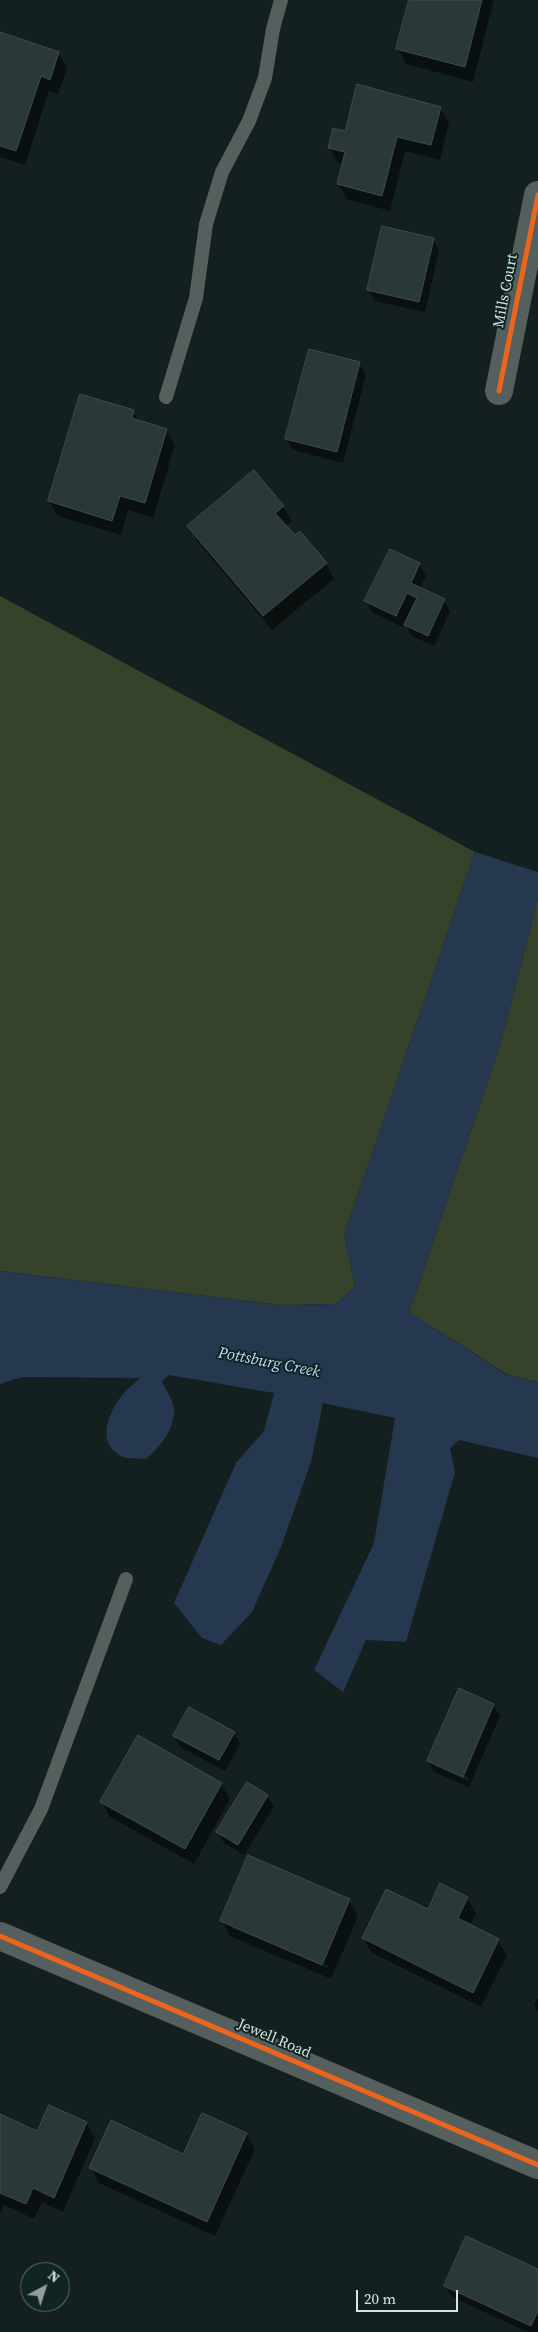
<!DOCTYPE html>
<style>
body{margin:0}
#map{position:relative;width:538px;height:2332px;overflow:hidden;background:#141f1f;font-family:"Source Serif 4",serif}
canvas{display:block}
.north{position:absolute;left:20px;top:2262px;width:50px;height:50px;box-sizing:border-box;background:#0f2423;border:1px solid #5f706f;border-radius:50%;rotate:40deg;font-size:14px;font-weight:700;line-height:20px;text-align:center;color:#d6e3e2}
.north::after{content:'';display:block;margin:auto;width:18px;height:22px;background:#929e9e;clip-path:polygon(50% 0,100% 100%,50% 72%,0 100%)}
.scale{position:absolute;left:356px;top:2290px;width:102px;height:22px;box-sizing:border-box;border:2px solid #d6e3e2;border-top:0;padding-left:6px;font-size:15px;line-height:18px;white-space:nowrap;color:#d6e3e2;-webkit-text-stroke:4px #0f2423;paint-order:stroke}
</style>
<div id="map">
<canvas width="538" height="2332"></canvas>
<div class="north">N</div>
<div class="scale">20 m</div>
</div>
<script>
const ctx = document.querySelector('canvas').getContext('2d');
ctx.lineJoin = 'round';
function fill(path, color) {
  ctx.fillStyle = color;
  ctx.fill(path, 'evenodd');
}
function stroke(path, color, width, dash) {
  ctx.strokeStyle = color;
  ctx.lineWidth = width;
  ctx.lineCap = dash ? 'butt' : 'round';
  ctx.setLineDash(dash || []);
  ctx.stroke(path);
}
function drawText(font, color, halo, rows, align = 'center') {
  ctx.font = font + ' "Source Serif 4",serif';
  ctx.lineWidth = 4;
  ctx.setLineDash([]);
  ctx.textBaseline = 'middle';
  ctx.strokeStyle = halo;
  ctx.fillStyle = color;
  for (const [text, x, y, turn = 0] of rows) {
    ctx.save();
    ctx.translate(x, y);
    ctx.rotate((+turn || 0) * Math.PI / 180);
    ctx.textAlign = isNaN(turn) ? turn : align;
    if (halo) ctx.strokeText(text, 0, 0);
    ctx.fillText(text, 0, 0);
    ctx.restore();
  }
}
fill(new Path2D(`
 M0,596l475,256 -131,383 11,51 -19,18 -56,1 -280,-34z
 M538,898v484l-30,-7 -99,-63 91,-266z`), '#364229');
fill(new Path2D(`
 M475,852l63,20v26l-38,148 -91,266 98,63 31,7v76l-79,-18 -9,8 5,24 -49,170 -40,-2 -23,52 -29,-22 60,-127 21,-125 -72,-15 -12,59 -30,85 -29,65 -31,33 -19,-7 -28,-35 62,-140 28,-32 10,-38 -105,-18 -7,6c3,8 12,20 12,28 1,20 -14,38 -28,50 -7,-1 -18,0 -23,-2 -29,-14 -14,-45 0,-63 5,-6 12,-11 17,-16l-118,-1 -22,7v-113l280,34 56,-1 19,-18 -11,-51z`), '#25384f');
fill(new Path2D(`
 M410,0h84l-21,82 -67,-18 -8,-15z
 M0,33l58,20 9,15 -9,26 -9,-3 -24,74 -25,-8z
 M440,108l9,15 -9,37 -35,-9 -15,60 -43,-12 -9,-15 5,-20 -5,-1 -9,-16 16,-15z
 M433,239l6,11 -14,62 -50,-11 -6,-11z
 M359,364l7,11 -23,88 -50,-13 -7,-11z
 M133,411l6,11 27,8 9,15 -22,73 -25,-8 -7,25 -63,-19 -9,-15z
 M283,506l9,15 -7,6 41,37 8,15 -62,51 -75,-89 -8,-15z
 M419,564l7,12 -6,12 24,12 6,11 -16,35 -22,-10 -6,-11 10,-20 -3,-1 -11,23 -30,-15 -6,-11z
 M493,1705l7,11 -31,71 -35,-15 -6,-11zM436,1763l33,15 -1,3 -32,-15z
 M234,1733l6,11 -15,27 -45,-24 -6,-11z
 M221,1784l9,15 -36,65 -84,-47 -8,-15z
 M267,1796l7,11 -30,48 -20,-12 -6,-11z
 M467,1898l9,15 -6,13 28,14 9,15 -26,52 -109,-54 -9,-15z
 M349,1900l9,16 -27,63 -101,-43 -8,-15zM232,1925l97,41 -1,2 -96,-40z
 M538,1998v14l-4,-7z
 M0,2115l38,17 48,-9 9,15 -32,74 -21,-10 -8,17 -30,-14 -4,10z
 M246,2134l9,15 -40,87 -116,-53 -8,-15 93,-13z
 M538,2270v62h-10l-76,-35 -7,-11z`), '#0007');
const building = new Path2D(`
 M409,0h73l-17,67 -69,-18z
 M0,32l59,20 -9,28 -9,-4 -25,75 -16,-5z
 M357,84l84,23 -10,38 -34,-8 -15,59 -45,-12 8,-32 -17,-4 5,-20 12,3z
 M382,226l52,12 -15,64 -52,-12z
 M309,349l51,13 -23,90 -52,-13z
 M80,394l54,16 -2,8 35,11 -22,74 -25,-7 -8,25 -64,-20z
 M254,470l30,36 -9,7 20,22 5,-4 27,32 -64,53 -76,-90z
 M390,549l30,14 -9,20 34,16 -17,37 -24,-11 13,-27 -10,-5 -11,23 -32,-15z
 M459,1688l35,16 -31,73 -36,-16z
 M189,1707l46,25 -16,28 -46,-24z
 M138,1735l84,48 -37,66 -85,-47z
 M247,1782l21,13 -30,50 -22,-13z
 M248,1855l102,44 -28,66 -102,-44z
 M440,1883l28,14 -10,21 41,21 -26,54 -111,-55 24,-49 42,20z
 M49,2105l38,17 -33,76 -21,-10 -7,16 -26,-11v-79l37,17z
 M202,2113l45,20 -40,89 -118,-54 22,-48 72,34z
 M466,2236l72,33v42l-7,15 -87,-40z`);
fill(building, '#2b383a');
stroke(building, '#414a4c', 1);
stroke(new Path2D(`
 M166,397l30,-99 10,-74 16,-52 27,-51 16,-43 8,-49 8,-29
 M0,1887l41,-78 85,-230`), '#555f5e', 14);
stroke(new Path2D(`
 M499,391l39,-196
 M0,1936l538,229`), '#555f5e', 28);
stroke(new Path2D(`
 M499,391l39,-196
 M0,1936l538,229`), '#eb651d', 5);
drawText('15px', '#d6e3e2', '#0f2423', [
 ["Mills Court",506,291,-79],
 ["Jewell Road",274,2039,23]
]);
drawText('italic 16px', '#c5dbfb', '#0f2423', [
 ["Pottsburg Creek",269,1363,11]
]);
</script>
